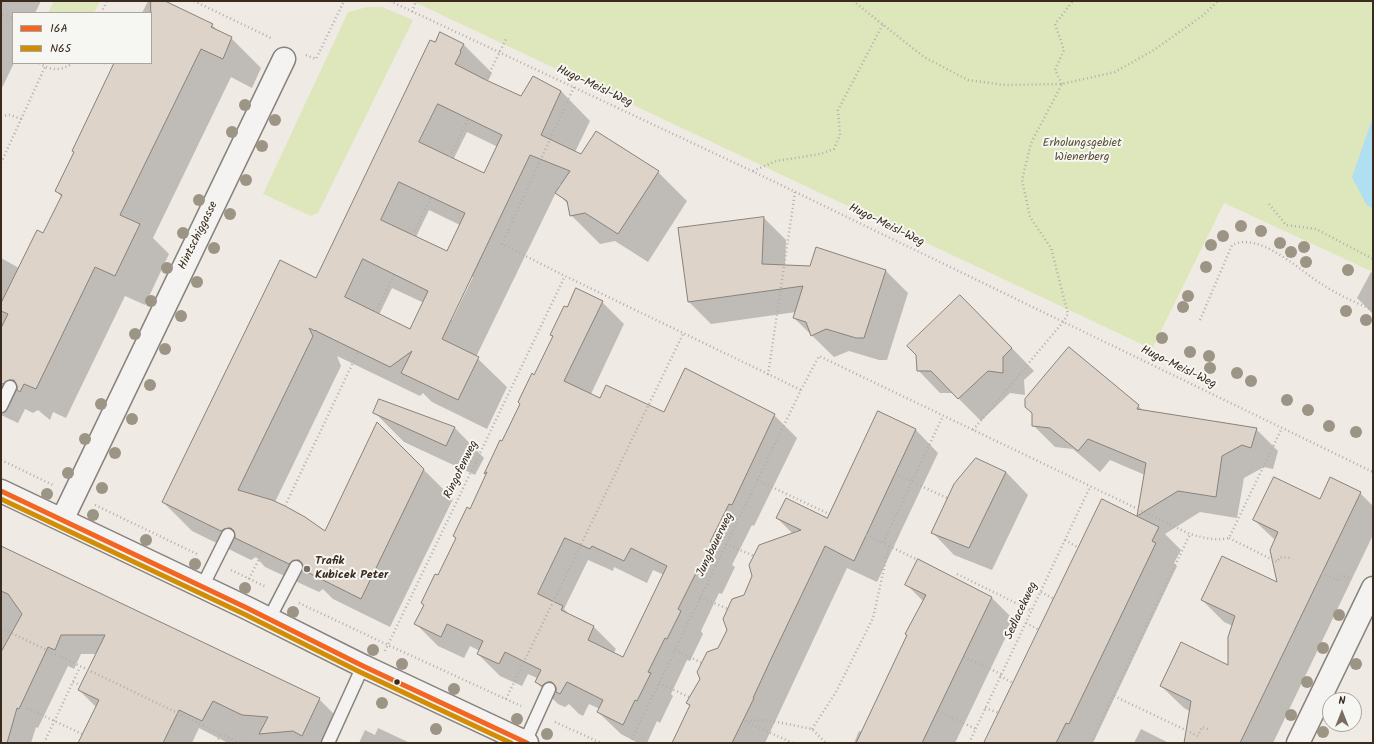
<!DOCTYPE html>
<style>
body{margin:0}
#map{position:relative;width:1374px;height:744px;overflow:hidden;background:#efeae4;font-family:Kalam,sans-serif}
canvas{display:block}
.frame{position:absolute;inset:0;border:2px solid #3b2a1e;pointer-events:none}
.legend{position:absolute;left:12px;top:12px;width:140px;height:52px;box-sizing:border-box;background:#f6f6f2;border:1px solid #aba49d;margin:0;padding:5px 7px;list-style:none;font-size:12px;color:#3b2a1e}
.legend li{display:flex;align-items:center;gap:8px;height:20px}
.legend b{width:20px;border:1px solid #aba49d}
.north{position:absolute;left:1322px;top:692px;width:40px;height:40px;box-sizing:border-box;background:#f6f6f2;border:1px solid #aba49d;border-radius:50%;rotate:0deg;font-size:11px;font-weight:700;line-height:16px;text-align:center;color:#3b2a1e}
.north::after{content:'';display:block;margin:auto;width:14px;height:18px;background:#7a6d63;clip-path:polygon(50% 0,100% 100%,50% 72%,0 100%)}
</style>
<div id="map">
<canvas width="1374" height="744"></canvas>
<div class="frame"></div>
<ul class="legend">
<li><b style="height:5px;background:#f26522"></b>16A</li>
<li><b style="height:5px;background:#d18d06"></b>N65</li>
</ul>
<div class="north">N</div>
</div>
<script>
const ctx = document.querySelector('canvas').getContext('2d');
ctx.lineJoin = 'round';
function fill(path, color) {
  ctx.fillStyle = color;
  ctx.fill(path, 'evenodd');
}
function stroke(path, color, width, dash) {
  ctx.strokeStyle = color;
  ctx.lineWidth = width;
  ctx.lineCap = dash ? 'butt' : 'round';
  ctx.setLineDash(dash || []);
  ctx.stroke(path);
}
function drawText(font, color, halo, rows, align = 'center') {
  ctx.font = font + ' Kalam,sans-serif';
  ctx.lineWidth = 4;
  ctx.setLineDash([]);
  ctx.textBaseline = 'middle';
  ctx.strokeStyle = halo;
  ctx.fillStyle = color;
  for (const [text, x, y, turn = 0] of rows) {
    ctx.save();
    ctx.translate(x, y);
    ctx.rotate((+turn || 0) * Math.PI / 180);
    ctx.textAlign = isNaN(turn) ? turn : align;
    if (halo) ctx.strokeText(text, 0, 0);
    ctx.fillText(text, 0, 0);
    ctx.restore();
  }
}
fill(new Path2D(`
 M54,1h46l-6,12h-46z
 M412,1h961v271l-149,-69 -72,146z
 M367,7h15l31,13 -95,193 -7,3 -48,-22 85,-182z`), '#dee7bb');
fill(new Path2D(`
 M1373,117v92l-7,-5 -14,-27z`), '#afdff0');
fill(new Path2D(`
 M1,1h40l-6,12h-22v50h1l-13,27z
 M148,1h14l50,24 7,7 12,6 30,30 -9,20 -21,-11 -78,161 16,16 -24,51 -20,-9 -59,122 -13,-6 -3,8 -12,-10 -5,3 -8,-4 -7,14 -17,-8v-157l18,10 25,-34 18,-37 -6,-6 60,-128h35v-50h-9z
 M436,43l27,1 29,29 -4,8 2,2 31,15 12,-20 28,13 29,30 -15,31 6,3 77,17 29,29 -39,61 -33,-21 -15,3 -29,-29 -2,-10 -12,-12 5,-8 -2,-1 -84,173 31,30 -20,42 -55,-27 -9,-9 -3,3 -83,-40 4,10 -66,136 50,30 53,-108 75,75 -63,128 -57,-28 -10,-10 -4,3 -54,-25 -9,-10 -5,3 -59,-29 -29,-29 153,-223zM467,132l31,15 -14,28 -31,-15zM429,210l31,15 -13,27 -31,-15zM471,277h2l-21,43h-2zM392,288l32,15 -14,27 -31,-15z
 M764,218l22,22 -1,26 101,5 22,22 -21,67h-8l-30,-9 -15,6 -40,-39 2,-6 -85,12 -22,-22 -10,-73z
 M1371,272l2,1v41l-16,-16z
 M602,302l22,22 -33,70 9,5 65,14 109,2 23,23 -43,88 -2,-1 -20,40 3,2 -13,27 -3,-1 -18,38 2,3 -13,27 -3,-1 -16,34 2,2 -13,27 -3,-2 -10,22h-9l-17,-9 -23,-22 2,-3 -11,-5 -6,12 -4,-2 -10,-10 -4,3 -7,-3 -22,-22 1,-4 -9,-4 -6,12 -22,-10 -22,-22 2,-3 -10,-5 -6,12 -26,-12 -22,-22 71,-149 -2,-2 18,-30 50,-106 -2,-2zM588,560l25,11 1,-4 33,16 6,-13 11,5 -40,83 -10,-5 2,-4 -22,-22 -23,-11 -7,-7z
 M983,318l51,53 -10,9 1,15 -15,-2 -29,28 -28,-28h-13l-22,-23z
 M1069,348l75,63 112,18 22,22 -5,18 -9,-2 -20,11 -7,40 -37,-6 -35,22 16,16 -7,13 3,3 -84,177h-108l157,-224 -4,-3 7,-41 -35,-15 -10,12 -27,-23 -18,-2 -22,-22z
 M380,400l75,28 29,30 -9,17 -71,-33 -29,-29z
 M879,412l37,18 22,23 -61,129 -30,-14 -82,175h-91l17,-37 -3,-3 30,-54 26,-53 49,-62 -16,-16 50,2z
 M1006,472l22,23 -36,75 -38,-15 -22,-23z
 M1360,493l13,13v29l-100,208h-88l6,-31 -7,-4 -23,-22 68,-19 4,-41 -9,-4 -22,-22 76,-16 -3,-44 -21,-20 66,-20z
 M1,546l318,153 20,20 -12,24h-99l-29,-15 -7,15h-106l10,-36 -17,-17 18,-36h-16l-7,15 -6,-3 -30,62 -2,-1 -5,16h-30z
 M907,585l85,13 22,22 -59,123h-101l5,-12 3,1 62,-130z
 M378,728l32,15h-51l6,-13 10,5z
 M1141,729l28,14h-35z`), '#0003');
const building = new Path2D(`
 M151,1h14l48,23 -2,3 21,10 -9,22 -22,-10 -81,166 20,9 -25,52 -20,-9 -59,122 -12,-5 -4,8 -3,-2v-4l-3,-6h-5l-6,4 -2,-1v-55l7,-14 -7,-3v-8l36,-73 6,3 19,-38 -7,-4 19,-39 -2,-1 42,-88h37z
 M440,32l24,12 -4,7 1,1 -6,12 31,16 35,16 12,-20 28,15 -20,44 40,19 15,-23 63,40 -41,63 -33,-21 -15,3 -3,-15 -12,-8 15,-22 -40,-16 -88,184 37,18 -21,43 -57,-27 11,-22 -22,16 -74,-36v-1l-1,1 -6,-3 4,8 -75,154 34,10 13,6 20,11 20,14 52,-109 47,47 -63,130 -58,-29 -1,-7 -3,-3 -7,1 -3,3 -54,-26 -1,-7 -3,-3 -7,1 -3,2 -59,-29 118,-242 36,18 114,-238 5,2zM438,104l64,31 -18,38 -65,-31zM399,182l66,31 -18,38 -66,-31zM363,259l65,32 -18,38 -65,-32z
 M764,217l-2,47 48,2 6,-19 70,23 -22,68h-8l-30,-9 -15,7 -5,-14 -13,-4 10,-32 -115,16 -10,-74z
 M576,288l27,13 -39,80 36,17 6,-13 58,27 21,-44 90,46 -43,91 -3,-1 -19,38 3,2 -14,28 -2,-1 -19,38 3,2 -14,28 -2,-1 -17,34 3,1 -14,28 -2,-1 -12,25 -26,-13 6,-12 -36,-18 -7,12 -4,-2v-4l-4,-6h-4l-6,4 -7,-4 6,-12 -36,-18 -6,12 -22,-10 6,-13 -36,-17 -6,13 -27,-13 10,-19 -3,-2 14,-29 3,1 18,-37 -3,-2 14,-29 3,2 17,-37 -3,2 16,-34 2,1 18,-37 -2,-2 14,-29 2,2 19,-39 -3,-1 14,-29 3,1zM565,538l25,11 2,-3 32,15 7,-13 36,18 -44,91 -35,-17 6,-14 -33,-16 2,-4 -25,-12z
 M960,295l52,53 -9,9v16l-15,-2 -30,28 -27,-28h-14l-1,-16 -9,-9z
 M1069,347l70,58 -2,4 120,19 -6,20 -9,-3 -20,11 -6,41 -38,-6 -41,25 9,-53 -58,-24 -10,12 -28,-23 -18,-2v-13l-7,-6v-8z
 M379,399l76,28 -9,19 -73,-33z
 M878,411l38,18 -62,132 -29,-15 -54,113 -18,39h1l-22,45h-60l18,-38 -4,-2 14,-24 -3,-7 10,-20 11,-4 9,-18 -4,-11 9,-20 12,-4 8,-19 -3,-11 10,-20 42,-15 -25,-12 10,-20 41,20z
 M976,458l30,14 -37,76 -38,-15 23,-49z
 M1274,477l46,22 10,-22 31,15 -121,251h-56l7,-42 -31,-15 21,-44 47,23v-28l7,-21 -34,-16 21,-44 55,26 -7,-32 8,-18 -25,-12z
 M1102,499l57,28 -7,14 4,2 -87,181 -3,-1 -10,20h-72z
 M1,546l319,152 -18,38 -9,-5 -34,3 9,-17 -26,-2 -29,-14 -11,20 -23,-11 -16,33h-85l21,-43 -21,-10 27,-55h-44l-6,15 -7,-3 -29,62 -2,-1 -10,35h-6v-91l21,-38 -14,-20 -7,-3z
 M918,559l74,38 -70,146h-66l51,-108 -2,-1 21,-39 -21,-10z`);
fill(building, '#ddd3c9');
stroke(building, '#87827c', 1);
const lane = new Path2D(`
 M1,406l9,-19
 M202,587l26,-52
 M269,619l27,-52
 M525,742l24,-53
 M328,743l35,-77`);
const street = new Path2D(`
 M1,491l246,117 116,58 164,77
 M62,520l222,-461
 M1298,743l75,-155`);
stroke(lane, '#87827c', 15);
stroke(street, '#87827c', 25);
stroke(new Path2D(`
 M194,1l79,38
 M390,1l362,170 621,301
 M853,1l71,56 44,23 37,5 57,-1 53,-12 39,-22 48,-34 16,-15
 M412,12l4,-11
 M101,13l6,-12
 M3,14l10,4
 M306,55l10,4 28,-58
 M39,63c12,8 22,8 34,0
 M105,63l3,2
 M486,80l21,-43
 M1062,84l-7,-14 9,-20 -9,-26 18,-23
 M574,87l-72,157 63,32 236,114
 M1,116l9,-1 12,4
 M450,157l18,-38
 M1,163l44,-96
 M753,171l23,-10 44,-7 14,-5 6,-14 -2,-25 45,-86
 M1269,204l17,21 30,4 57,30
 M413,235l18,-38
 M1,282l3,2
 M376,312l18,-37
 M1200,320l32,-75c28,-14 68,26 91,40 16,10 33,18 50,25
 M768,375l27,-183
 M973,430l90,-108 5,-8 -17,-66 -21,-31 -8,-37 9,-37 31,-59
 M1,460l52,25
 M895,474l52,24
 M757,480l72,34
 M95,505l102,49
 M285,506l73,-154
 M866,535l17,8
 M1229,538l48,24 3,-5 12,1
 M1065,540l14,8
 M726,544l28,12
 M889,546l29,14
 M231,570l35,17
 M1322,573l17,8 3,-6 9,4
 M957,574l75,37
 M249,579l14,-28
 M1041,592l13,7
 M700,597l28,12
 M299,603l89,42 133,61
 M1026,623l13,7
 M1,628l239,115
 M675,650l27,13
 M385,651l180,-375
 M964,657l37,17
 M1000,676l13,7
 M73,682l7,3
 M659,683l30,14
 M1114,696l84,40 4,-9 8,3
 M506,699l177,-365
 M27,708l55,26
 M985,708l14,5
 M938,711l38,18
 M555,722l46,21
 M812,729l24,-37 37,-74 16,-72 -6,-3 60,-127
 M44,743l36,-76
 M216,743l5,-9
 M630,743l171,-353 18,-34 371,178c14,4 25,7 39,4l53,-110
 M793,743l-49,-22 23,-1 45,9 14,14
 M969,743l121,-256
 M1092,743l2,-7 96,-202`), '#b1aeac', 2.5, [1, 3]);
stroke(lane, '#f4f3f1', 12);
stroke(street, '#f4f3f1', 22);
stroke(new Path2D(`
 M1,491l246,117 116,58 164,77`), '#f26522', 5);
stroke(new Path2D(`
 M1,499l243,115 116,58 151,71`), '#d18d06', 5);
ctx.fillStyle = '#9c9585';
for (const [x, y] of [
 [245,105],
 [275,120],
 [232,132],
 [262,146],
 [246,180],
 [199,200],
 [230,214],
 [1241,226],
 [1261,231],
 [183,233],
 [1223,236],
 [1280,243],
 [1211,245],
 [1304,247],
 [214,248],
 [1291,252],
 [1306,262],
 [1206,267],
 [167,268],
 [1348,270],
 [197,282],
 [1188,296],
 [151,301],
 [1183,307],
 [1346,311],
 [181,316],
 [1366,320],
 [135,334],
 [1162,338],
 [165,349],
 [1190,352],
 [1209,356],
 [1210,368],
 [1237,373],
 [1251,381],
 [150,385],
 [1287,400],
 [101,404],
 [1308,410],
 [132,419],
 [1329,426],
 [1356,432],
 [85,439],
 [115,453],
 [68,473],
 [102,488],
 [47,494],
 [93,515],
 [146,540],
 [195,564],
 [245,588],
 [293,612],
 [1339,615],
 [1323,648],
 [373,650],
 [402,664],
 [1356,664],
 [1307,682],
 [454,689],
 [382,703],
 [1291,715],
 [517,719],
 [436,729],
 [1323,732],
 [547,734]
]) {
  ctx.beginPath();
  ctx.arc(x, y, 6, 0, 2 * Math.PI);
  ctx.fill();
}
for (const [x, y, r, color] of [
 [307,569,4,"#7a6d63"],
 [397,682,3.5,"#3b2a1e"]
]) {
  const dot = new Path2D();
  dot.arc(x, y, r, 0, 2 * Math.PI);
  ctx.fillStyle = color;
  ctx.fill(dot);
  stroke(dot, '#f6f6f2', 1.5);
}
drawText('12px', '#3b2a1e', '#f6f6f2', [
 ["Hugo-Meisl-Weg",594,87,25],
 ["Hugo-Meisl-Weg",886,226,26],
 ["Hintschiggasse",199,236,-64],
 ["Hugo-Meisl-Weg",1178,368,26],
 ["Ringofenweg",462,470,-64],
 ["Jungbauerweg",716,545,-64],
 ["Sedlacekweg",1022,611,-65]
]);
drawText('12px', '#594f37', '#f6f6f2', [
 ["Erholungsgebiet",1082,144],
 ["Wienerberg",1082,158]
]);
drawText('bold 12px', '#3b2a1e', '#f6f6f2', [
 ["Trafik",315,562],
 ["Kubicek Peter",315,576]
], 'left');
</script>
